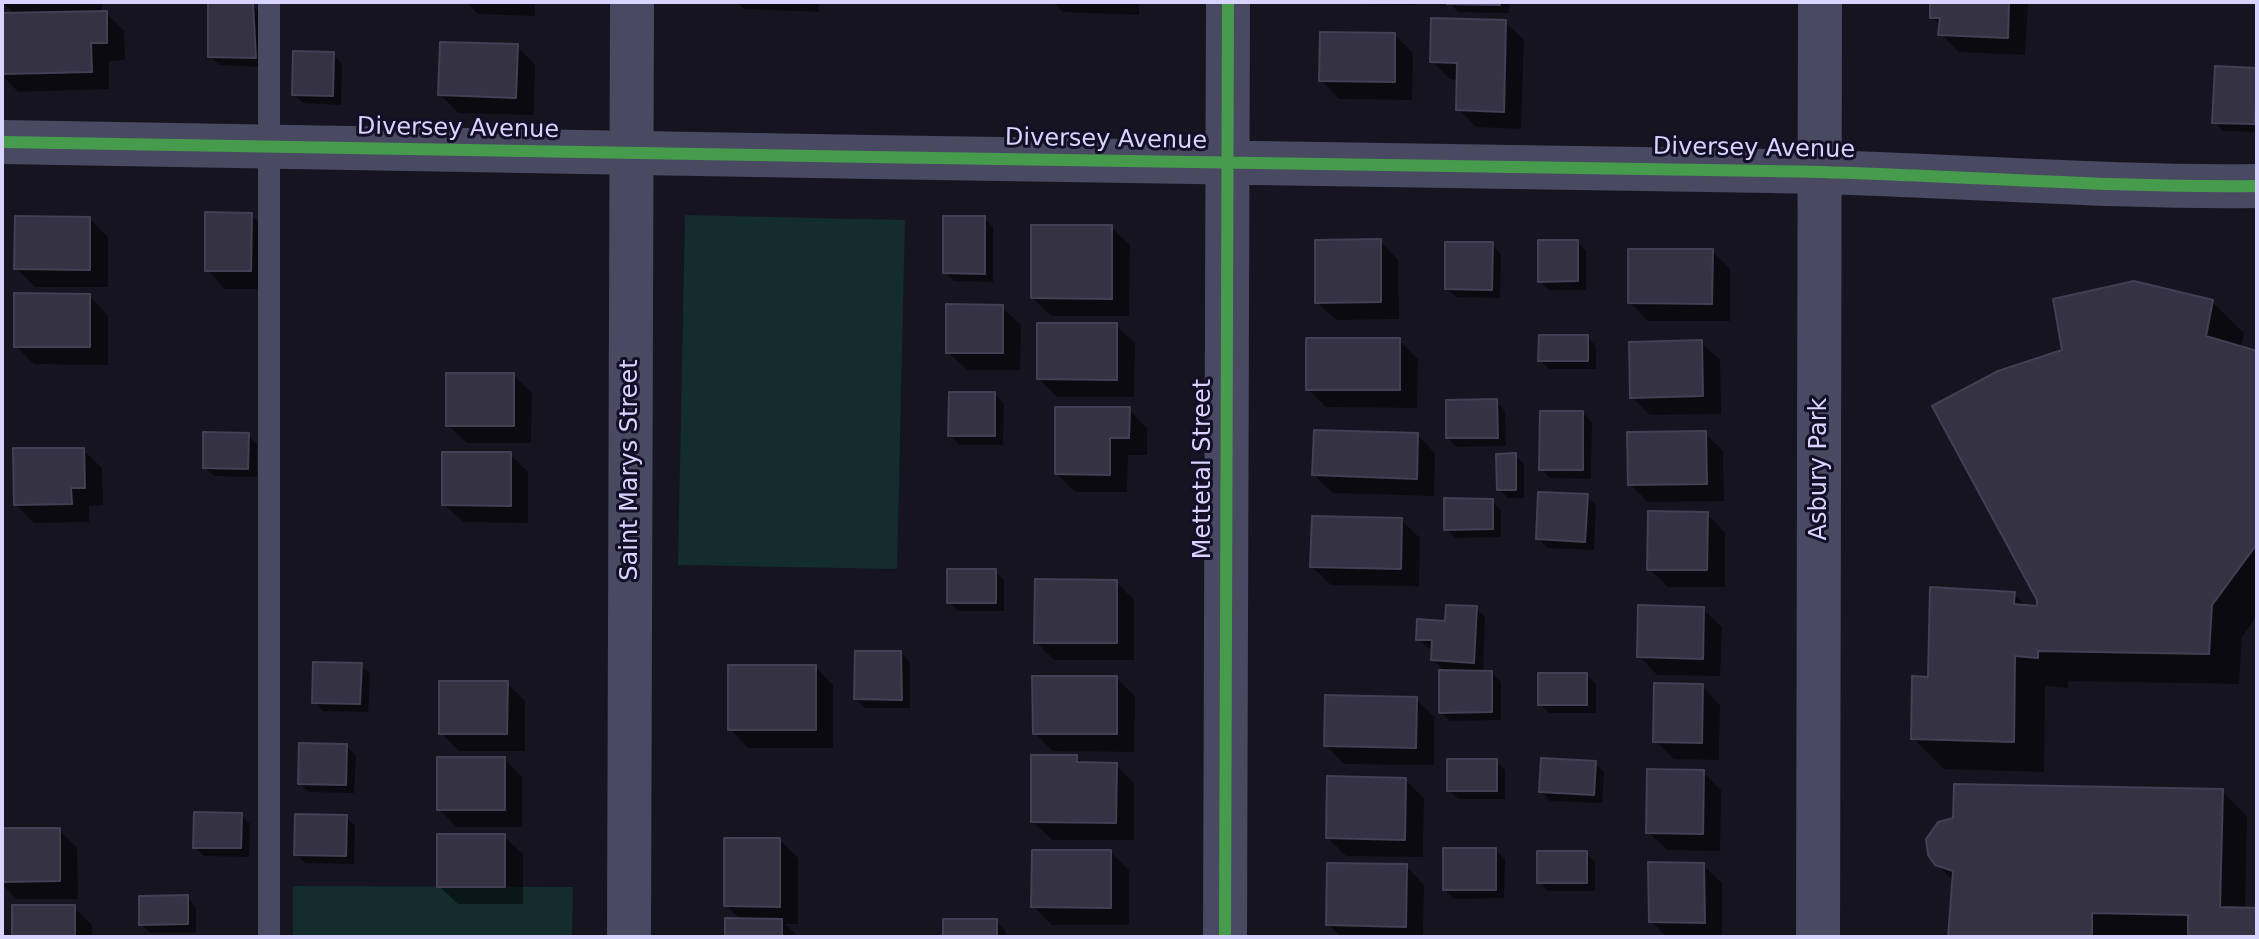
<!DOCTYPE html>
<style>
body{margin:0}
#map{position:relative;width:2259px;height:939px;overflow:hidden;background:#161421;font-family:"DejaVu Sans",sans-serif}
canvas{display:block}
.frame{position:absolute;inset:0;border:4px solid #d9d4ff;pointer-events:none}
</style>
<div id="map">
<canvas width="2259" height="939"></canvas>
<div class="frame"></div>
</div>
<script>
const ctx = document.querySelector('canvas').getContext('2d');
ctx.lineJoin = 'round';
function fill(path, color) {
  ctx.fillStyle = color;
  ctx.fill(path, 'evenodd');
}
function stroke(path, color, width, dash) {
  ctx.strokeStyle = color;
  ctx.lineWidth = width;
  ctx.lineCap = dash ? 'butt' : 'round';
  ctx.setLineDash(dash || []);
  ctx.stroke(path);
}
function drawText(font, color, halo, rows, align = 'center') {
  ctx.font = font + ' "DejaVu Sans",sans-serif';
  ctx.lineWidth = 6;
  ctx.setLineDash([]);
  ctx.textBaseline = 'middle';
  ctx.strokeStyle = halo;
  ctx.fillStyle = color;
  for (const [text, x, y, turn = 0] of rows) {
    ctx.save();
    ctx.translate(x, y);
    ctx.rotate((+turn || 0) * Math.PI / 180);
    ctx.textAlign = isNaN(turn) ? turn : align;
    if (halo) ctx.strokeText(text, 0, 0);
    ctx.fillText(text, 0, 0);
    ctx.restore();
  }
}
fill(new Path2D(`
 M685,215l220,5 -8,349 -219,-4z
 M293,886l280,1 -1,50h-279z`), '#132c2d');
fill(new Path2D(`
 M2,2h100v11h4l18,18 1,29 -16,1v28l-91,3 -16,-17v-60h13z
 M466,2h69v14l-57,-2z
 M737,2h82v10l-75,-3z
 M1053,2h86v13l-76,-3z
 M1341,2h75v3l-73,-1z
 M1449,2h60v11l-51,-1z
 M1932,2h96l-3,53 -66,-3 -18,-18v-8l-9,-9z
 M253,5l9,9 2,53 -45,-2 -9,-9z
 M1505,22l19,18 -3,89 -45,-2 -18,-18v-29l-8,-1 -18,-18z
 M1395,35l18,18 -1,47 -73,-1 -18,-19z
 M517,46l18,19 -1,50 -76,-2 -18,-19z
 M333,54l9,10 -1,41 -38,-2 -9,-9z
 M2256,70l1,62 -34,-1 -9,-9z
 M251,215l18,18v56h-44l-18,-19z
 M984,218l9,9v55l-39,-1 -9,-9z
 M90,219l18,18v50h-73l-19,-19z
 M1111,227l19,18 -1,71h-78l-18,-18z
 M1380,241l18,19 1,59 -63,1 -19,-18z
 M1577,242l9,9v39h-37l-9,-9z
 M1492,244l9,10 -1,44 -44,-1 -9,-9z
 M1712,251l18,18v52h-82l-18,-19z
 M89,296l19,19v50l-74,-1 -18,-18z
 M2212,302l32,31 -3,15 16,5v263l-15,21 -3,47 -171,-3v7l-23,-2 -1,86 -100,-3 -31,-31 17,-59 84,-85 13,13 12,1z
 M1002,307l19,18 -1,45h-53l-19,-18z
 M1116,325l19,18 -1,54h-77l-18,-18z
 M1587,337l9,9v23h-47l-9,-9z
 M1399,340l19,19 -1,49 -91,-1 -18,-18z
 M1701,342l19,18 1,54 -71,1 -18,-18z
 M513,375l19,18 -1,50h-64l-19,-18z
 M995,394l9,9 -1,42h-44l-9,-10z
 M1496,401l9,10 1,35 -49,1 -9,-9z
 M1129,409l18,19v27h-19l-1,37h-52l-18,-18z
 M1583,413l9,9 -1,57 -41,-1 -9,-9z
 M1705,433l18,18 1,50 -76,1 -18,-18z
 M248,435l9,9v33l-43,-1 -9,-9z
 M1417,435l18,18 -1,43 -101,-3 -19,-18z
 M83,450l19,18 1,37 -14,1v16l-55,1 -18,-19z
 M510,454l18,18v51l-65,-1 -19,-18z
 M1515,455l9,9v34h-16l-9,-9z
 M1587,496l9,9 -2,45 -47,-2 -9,-10z
 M1492,501l9,9v27l-46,1 -9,-9z
 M1707,514l18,19v54h-57l-19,-18z
 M1401,520l19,18 -1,48 -88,-1 -19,-18z
 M995,571l9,9v31h-46l-9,-9z
 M1116,582l18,18v60h-80l-18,-18z
 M1476,608l9,9 -2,56h9l9,9v38l-51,1 -9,-9 4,-40 -12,-12v-12h-5l-10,-9z
 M1703,609l19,18 -2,49 -63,-1 -18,-19z
 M901,653l9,9v46h-45l-9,-9z
 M361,665l9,9 -2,38 -45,-1 -9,-9z
 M815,666l18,19v63h-85l-18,-19z
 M1587,675l9,9v29h-47l-9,-9z
 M1116,678l19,18 -1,56 -81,-1 -18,-18z
 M507,683l18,18v50h-66l-18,-18z
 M1702,686l18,19 -1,55 -45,-1 -19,-18z
 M1416,699l18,18v48l-90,-1 -18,-19z
 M347,746l9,9 -2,38 -45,-1 -9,-9z
 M1076,757l8,8h32l18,18v57h-82l-19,-18z
 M504,759l18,18v50h-65l-18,-18z
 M1496,761l9,9v29h-47l-9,-9z
 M1595,763l9,9 -2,31 -52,-2 -9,-10z
 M1703,772l18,18 -1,61 -53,-1 -19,-18z
 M1405,780l19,18 -1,59 -77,-1 -18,-18z
 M2222,791l25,25 -2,94h12v27h-307l4,-55 -17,-18z
 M241,815l9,9 -1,33 -45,-1 -9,-9z
 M346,817l9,9 -1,38 -49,-1 -9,-9z
 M2,830h57l18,18 1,51h-61l-15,-15z
 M504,836l19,18v50h-65l-19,-18z
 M780,840l18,18v66h-13l13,13h-71l14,-17 -15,-15z
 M1496,850l9,9 -1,39 -50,1 -9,-9z
 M1110,852l19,18v55h-77l-19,-19z
 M1586,853l9,9v29h-47l-9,-9z
 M1703,865l19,18v54h-55l-16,-16z
 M1406,866l18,19 -1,52h-82l-13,-13z
 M187,897l9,10v26h-46l-9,-9z
 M74,907l18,18v12h-78z
 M996,921l9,9 1,7h-61z`), '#0007');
const building = new Path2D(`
 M208,2l45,1 3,55 -48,-1z
 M1447,2h53v3l-53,-1z
 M1930,2h79l-1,36 -70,-3 2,-17h-10z
 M107,11v32h-16l1,29 -90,2v-61z
 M1431,18l75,2 -2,92 -48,-2 1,-47 -27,-1z
 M1320,32l75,1v49l-76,-1z
 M440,42l78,2 -2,54 -78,-3z
 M293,51l41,1 -1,44 -41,-1z
 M2215,66l42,2 -2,56 -43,-1z
 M205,212l47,1 -1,58h-46z
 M15,216l75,1v53l-76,-1z
 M943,216h42v58l-42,-1z
 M1031,225h81v74l-81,-1z
 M1381,239v63l-66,1v-63z
 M1538,240h40v41l-40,1z
 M1445,242h48l-1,48 -47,-1z
 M1628,249h85l-1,55 -84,-1z
 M2134,281l79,19 -7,36 51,15v193l-45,61 -3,49 -171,-3v7l-23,-2 -1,86 -103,-3 1,-63 16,1 2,-90 85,5 -1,12 23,2v-6l-105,-194 66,-35 64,-21 -9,-51z
 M14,293l76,1v53h-76z
 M946,304l57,1v48h-57z
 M1037,323h80v57l-80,-1z
 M1539,335h49v26h-50z
 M1306,338h94v52h-94z
 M1702,340l1,56 -73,2 -1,-56z
 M446,373h68v53h-68z
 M949,392h46v44h-47z
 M1497,399l1,39h-52v-38z
 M1055,407h75l-1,31h-19v37l-55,-1z
 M1540,411h43v59h-44z
 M1314,430l104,3 -1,46 -105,-4z
 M1706,431l1,53 -79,1 -1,-53z
 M203,432l46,1 -1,36 -45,-1z
 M13,448h71l1,40h-14l1,16 -58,1z
 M442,452h69v54l-69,-1z
 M1516,453v37h-19l-1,-36z
 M1538,492l50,2 -3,48 -49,-3z
 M1444,498l49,1v30l-49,1z
 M1648,511l60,1 -1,58h-60z
 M1312,516l90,2 -1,51 -91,-2z
 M947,569h49v34h-49z
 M1035,579l82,1v63h-83z
 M1446,605l31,1 -3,57 -43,-3 1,-20h-16l1,-21 28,2z
 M1638,605l66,2 -1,52 -66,-2z
 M855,651h46l1,49 -48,-1z
 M313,662l49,1 -2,41 -48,-1z
 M728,665h88v65h-88z
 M1439,670l53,1v41l-53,1z
 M1538,673h49v32h-49z
 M1032,676h85v58h-84z
 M439,681h69l-1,53h-68z
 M1654,683l49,1 -1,59 -49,-1z
 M1325,695l92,2 -1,51 -92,-2z
 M299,743l48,1 -1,41 -48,-1z
 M1031,755h46v7l40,1 -1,60 -85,-1z
 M437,757h68v53h-68z
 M1541,758l55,3 -2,34 -55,-3z
 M1447,759h50v32h-50z
 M1647,769l57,1 -1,64 -57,-1z
 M1327,776l79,2 -1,62 -79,-2z
 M1954,784l269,5 -3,118 37,1v29h-69v-22l-96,-2v24h-144l5,-66 -18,-6 -7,-10 -2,-16 12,-17 15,-4z
 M194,812l48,1 -1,35h-48z
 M295,814l52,1 -1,41 -52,-1z
 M2,828h58v53l-58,1z
 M437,834h68v53h-68z
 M724,838h56v69l-56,-1z
 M1443,848h53v42h-53z
 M1032,850h79v58l-80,-1z
 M1537,851h50v32h-50z
 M1648,862l56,1 1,60 -56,-1z
 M1327,863l80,1 -1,63 -80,-2z
 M188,895v29l-49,1v-29z
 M12,905h63v32h-63z
 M725,918l57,1v18h-57z
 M943,919h54v18h-54z`);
fill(building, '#343243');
stroke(building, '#433f54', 2);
stroke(new Path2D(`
 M269,937v-935`), '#4a4962', 22);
stroke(new Path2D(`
 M2,142c589,10 1179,21 1768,29 163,2 324,17 487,15
 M629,937l3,-935
 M1225,937l3,-935
 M1818,937l2,-935`), '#4a4962', 44);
stroke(new Path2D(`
 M2,142c589,10 1179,21 1768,29 163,2 324,17 487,15
 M1225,937l3,-935`), '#469c4c', 12);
drawText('24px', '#d9d4ff', '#130f26', [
 ["Diversey Avenue",458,129,1],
 ["Diversey Avenue",1106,140,1],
 ["Diversey Avenue",1754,149,1],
 ["Mettetal Street",1204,469,-90],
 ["Asbury Park",1820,469,-90],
 ["Saint Marys Street",631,470,-90]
]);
</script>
